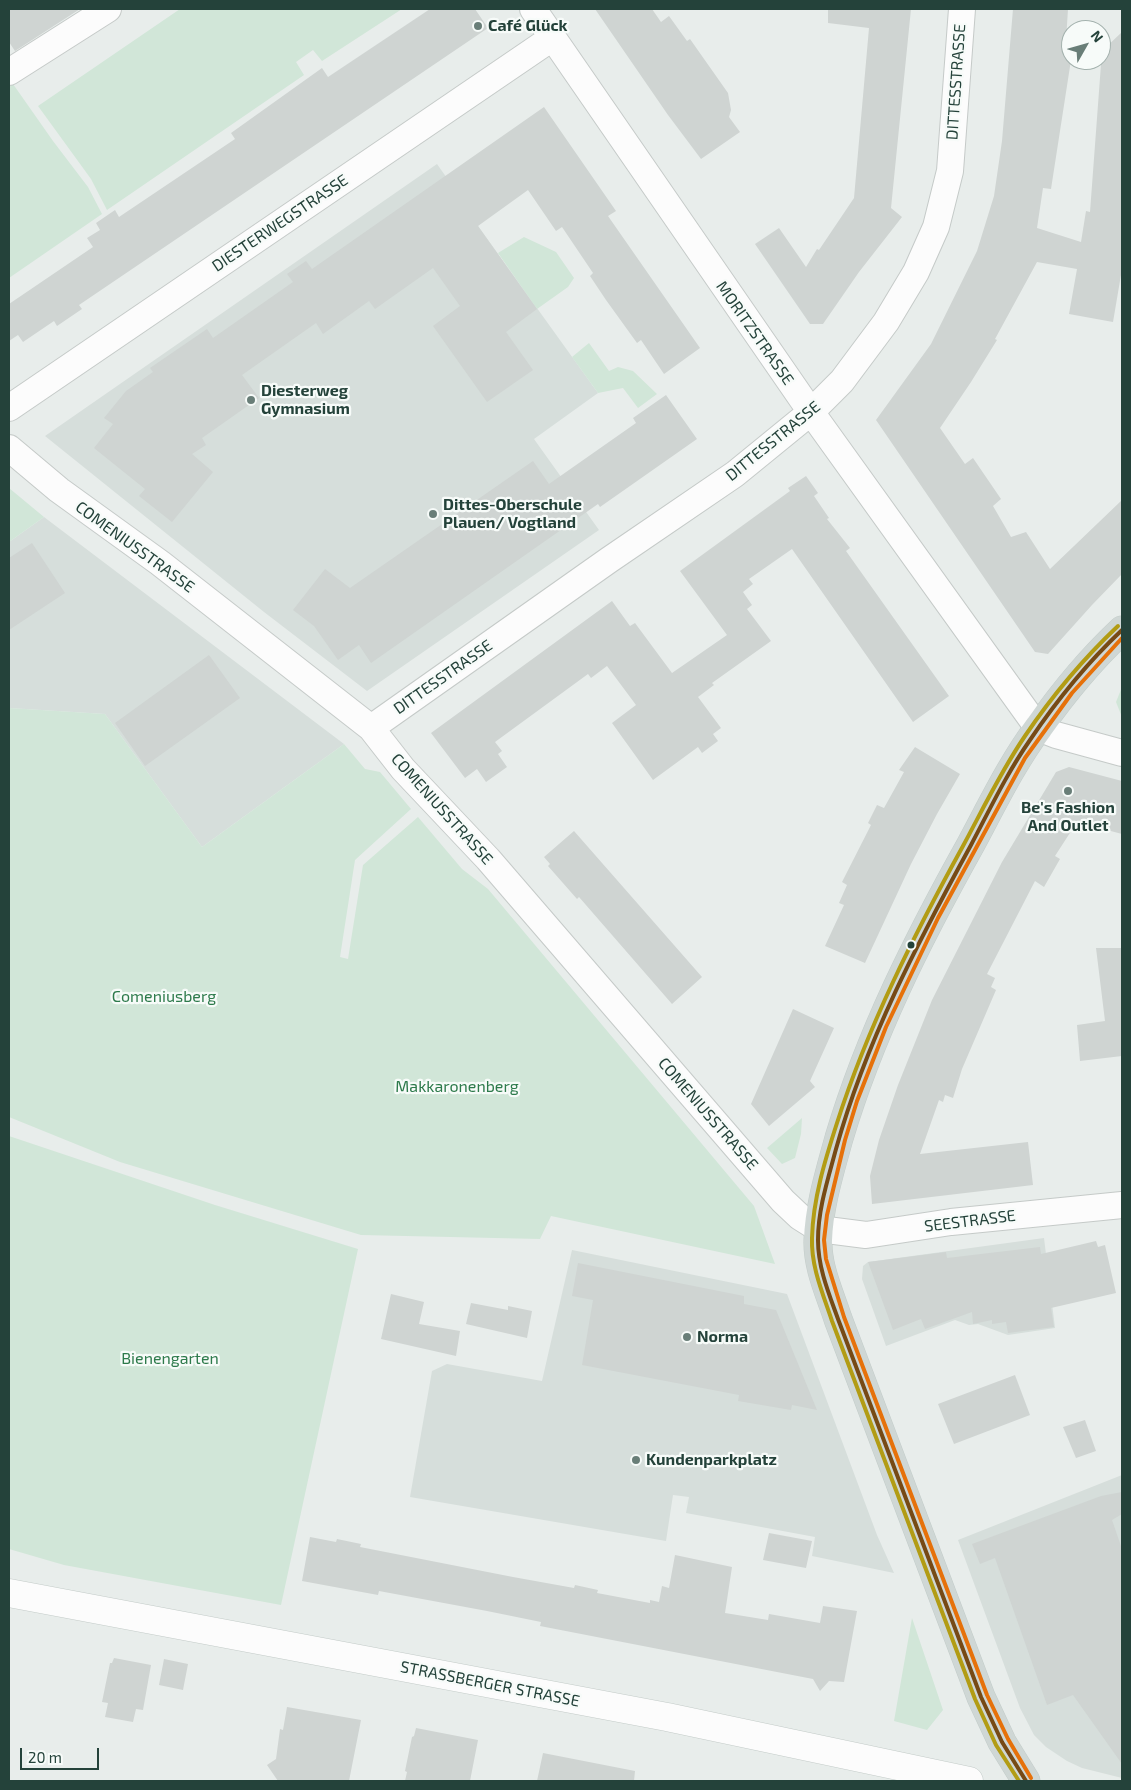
<!DOCTYPE html>
<meta charset="utf-8">
<style>
body{margin:0}
#map{position:relative;width:1131px;height:1790px;overflow:hidden;background:#e8edeb;font-family:"Exo 2",sans-serif}
canvas{display:block}
.frame{position:absolute;inset:0;border:10px solid #24423a;pointer-events:none}
.north{position:absolute;left:1061px;top:20px;width:50px;height:50px;box-sizing:border-box;background:#f7fbf9;border:1px solid #a3b1ad;border-radius:50%;rotate:52deg;font-size:14px;font-weight:700;line-height:20px;text-align:center;color:#24423a}
.north::after{content:'';display:block;margin:auto;width:18px;height:22px;background:#697e78;clip-path:polygon(50% 0,100% 100%,50% 72%,0 100%)}
.scale{position:absolute;left:20px;top:1748px;width:79px;height:22px;box-sizing:border-box;border:2px solid #24423a;border-top:0;padding-left:6px;font-size:15px;line-height:18px;white-space:nowrap;color:#24423a;-webkit-text-stroke:4px #f7fbf9;paint-order:stroke}
</style>
<div id="map">
<canvas width="1131" height="1790"></canvas>
<div class="frame"></div>
<div class="north">N</div>
<div class="scale">20 m</div>
</div>
<script>
const ctx = document.querySelector('canvas').getContext('2d');
ctx.lineJoin = 'round';
function fill(path, color) {
  ctx.fillStyle = color;
  ctx.fill(path, 'evenodd');
}
function stroke(path, color, width, dash) {
  ctx.strokeStyle = color;
  ctx.lineWidth = width;
  ctx.lineCap = dash ? 'butt' : 'round';
  ctx.setLineDash(dash || []);
  ctx.stroke(path);
}
function drawText(font, color, halo, rows, align = 'center') {
  ctx.font = font + ' "Exo 2",sans-serif';
  ctx.lineWidth = 4.5;
  ctx.setLineDash([]);
  ctx.textBaseline = 'middle';
  ctx.strokeStyle = halo;
  ctx.fillStyle = color;
  for (const [text, x, y, turn = 0] of rows) {
    ctx.save();
    ctx.translate(x, y);
    ctx.rotate((+turn || 0) * Math.PI / 180);
    ctx.textAlign = isNaN(turn) ? turn : align;
    if (halo) ctx.strokeText(text, 0, 0);
    ctx.fillText(text, 0, 0);
    ctx.restore();
  }
}
fill(new Path2D(`
 M437,164l36,51 5,11 120,167 -64,46 65,91 -232,161 -103,-79 -219,-176z
 M44,517l300,227 -142,103 -97,-133 -96,-6v-166z
 M1044,1238l11,90 -47,7 -30,-11 -9,1 -14,-5 -69,26 -24,-67 1,-13 5,-4z
 M572,1250l215,44 90,241 17,38 -82,-17 3,-19 -129,-24 3,-16 -16,-2 -7,46 -256,-44 22,-126 15,-7 95,17z
 M1122,1475v303l-40,-10 -15,-7 -21,-14 -12,-12 -14,-27 -62,-168z`), '#d6dedb');
fill(new Path2D(`
 M180,9h222l-80,52 -9,-11 -17,12 8,13 -197,135 -16,-31 -53,-73z
 M13,84l40,57 35,46 14,27 -93,64v-191z
 M524,237l32,15 18,26 -6,9 -31,22 -39,-56z
 M589,343l20,28 9,-4 15,4 24,23 -19,14 -15,-20 -25,5 -26,-36z
 M9,488l35,29 -35,25z
 M1122,687v30l-6,-15z
 M9,708l96,6 97,133 142,-103 21,25 15,3 31,37 -56,51 -15,97 8,2 15,-94 55,-48 44,52 26,20 266,317 21,58 -224,-48 -11,23 -179,-4 -241,-73 -111,-45z
 M802,1118l-1,16 -6,24 -13,6 -15,-16z
 M9,1136l206,69 143,44 -77,356 -217,-40 -55,-16z
 M912,1618l31,92 -16,20 -33,-9z`), '#d1e6d8');
fill(new Path2D(`
 M9,9h71l-65,42 -6,-9z
 M430,9h45l13,19 -409,277 3,4 -25,17 -3,-5 -31,21 -5,-7 -9,6v-37l84,-57 -6,-9 13,-8 -4,-7 19,-13 4,7 116,-78 -4,-6 91,-65 6,9z
 M595,9h57l9,13 8,-6 18,25 3,-2 38,54 3,17 -2,7 11,15 -39,27 -33,-44z
 M828,9h83l-20,199 11,9 -43,55 -36,52h-13l-55,-80 24,-16 27,39 11,-18 2,1 35,-52 15,-170 -41,-5z
 M1013,9h55l-3,47h6v4l-20,129 -8,-1 -6,40 44,14 5,-31 4,1 12,-161 20,-19v237l-9,53 -44,-8 8,-45 -40,-7 -42,77 2,1 -26,42 -31,46 25,36 8,-6 28,41 -8,7 18,31 15,-5 24,37 72,-69v74l-30,31 -44,49 -13,-2 -159,-232 55,-76 46,-93 17,-55 8,-55z
 M544,107l72,104 -8,5 92,132 -36,26 -23,-34 -4,3 -31,-43 -16,-24 3,-3 -31,-46 -6,4 -28,-41 -50,36 59,83 -31,23 27,38 -46,32 -54,-76 27,-20 -27,-38 -58,41 -6,-8 -46,33 -7,-11 -74,52 17,23 -57,40 4,7 -14,9 21,18 -41,50 -33,-26 6,-7 -51,-41 19,-24 -9,-6 22,-27 27,-19 -3,-4 57,-39 6,9 80,-56 -6,-8 19,-13 6,8z
 M666,395l31,44 -97,68 -2,-3 -227,159 -12,-18 -21,15 -24,-34 -21,-16 32,-41 25,19 183,-127 16,23 87,-61 -3,-5z
 M806,476l12,17 -4,3 15,22 -2,1 23,29 -4,3 103,145 -36,26 -121,-173 -43,30 4,5 -10,8 9,13 -5,4 24,32 -59,42 2,2 -16,12 23,31 -8,6 5,7 -16,12 -4,-6 -45,33 -41,-57 24,-18 -29,-39 -16,12 -3,-4 -93,68 7,9 -4,3 9,13 -21,15 -9,-13 -12,9 -34,-45 181,-132 18,25 5,-3 37,50 55,-38 -47,-64 110,-80 -2,-3z
 M32,543l33,50 -56,37v-72z
 M209,655l31,43 -95,68 -30,-43z
 M915,747l45,27 -23,40 -26,50 -46,99 -40,-17 19,-41 -5,-2 8,-18 -5,-3 29,-57 -3,-2 9,-18 7,3 20,-36 -5,-2z
 M1069,767l53,14v53l-45,-12 -22,34 5,3 -16,28 -9,-6 -48,93 8,4 -4,9 5,3 -34,79 -9,29 -8,-3 -2,7 -4,-2 -19,54 108,-12 5,43 -161,19 -2,-28 9,-36 19,-55 34,-85 70,-138 54,-90z
 M574,831l128,146 -30,27 -93,-107 -2,2 -29,-33 2,-2 -6,-7z
 M1096,948h26v108l-42,5 -3,-36 28,-4z
 M793,1009l41,19 -24,53 5,6 -46,39 -18,-22z
 M1096,1241l2,6 7,-2 11,48 -65,15 3,19 -46,6 -2,-11 -14,2v-4l-19,4 -1,-12 -47,17 -4,-10 -28,11 -25,-68 78,-10 1,6 93,-11 1,7z
 M578,1263l166,33v8l32,6 41,100 -25,-5 -1,5 -53,-9 1,-6 -157,-30 11,-65 -21,-4z
 M391,1294l33,8 -5,22 41,7 -4,25 -75,-17z
 M471,1303l37,7v-4l24,5 -5,27 -61,-14z
 M1015,1375l15,40 -76,29 -16,-40z
 M1085,1420l11,31 -20,7 -13,-31z
 M1122,1492v22l-10,6 10,29v215l-49,-69 -26,10 -52,-147 -15,6 -8,-20 129,-48z
 M769,1533l43,8 -6,27 -43,-8z
 M310,1537l26,5 1,-3 24,5 -1,3 153,30 61,11 1,-3 23,5 -1,3 53,10v-3l9,2 3,-16 7,2 6,-33 57,12 -7,46 43,7 1,-6 51,9 3,-17 34,5 -13,71 -15,-1 -9,10 -7,-12 -273,-53 1,-4 -54,-11 -108,-20 -1,4 -76,-14z
 M114,1658l37,7 -8,45 -7,-1 -3,13 -28,-5 3,-14 -6,-1 8,-39h2z
 M164,1659l24,5 -5,26 -24,-5z
 M287,1707l74,13 -12,61h-71l-11,-16 9,-6 4,-30 3,1z
 M416,1728l62,12 -8,41h-65l2,-9 -2,-1 7,-34 2,-1z
 M543,1753l92,18 -1,10h-97z`), '#cfd4d2');
const street = new Path2D(`
 M533,9l278,403 227,316 18,7 66,18
 M9,72l99,-63
 M9,408l543,-370
 M9,448l50,42 101,73 211,165 32,41 85,90 295,342 17,16 19,12 47,6 85,-13 171,-17
 M371,728l238,-168 126,-86 76,-62 31,-31 44,-59 30,-50 20,-45 14,-56 12,-162`);
const secondary = new Path2D(`
 M9,1593l658,124 302,64`);
const primary = new Path2D(`
 M1026,1781l-24,-39 -21,-45 -143,-378c-8,-25 -21,-52 -20,-79 1,-34 12,-69 21,-102 31,-104 79,-199 132,-294 21,-39 41,-81 68,-117 24,-34 52,-68 83,-97`);
stroke(street, '#c5cac8', 28);
stroke(secondary, '#c3cbc8', 29);
stroke(primary, '#c3ccc9', 29);
stroke(street, '#fcfcfc', 26);
stroke(secondary, '#fcfcfc', 28);
stroke(primary, '#cfd7d5', 28);
stroke(new Path2D(`
 M1026,1781l-24,-39 -21,-45 -143,-378c-9,-25 -20,-51 -20,-79 0,-31 10,-61 18,-91 30,-108 82,-207 135,-304 19,-36 36,-72 59,-105 27,-40 57,-77 92,-110`), '#774a15', 4);
stroke(new Path2D(`
 M1031,1778l-23,-39 -21,-44 -143,-378 -18,-58 -2,-19 3,-25 18,-75 12,-39 29,-74 52,-109 87,-160 47,-65 50,-55`), '#e6710a', 4);
stroke(new Path2D(`
 M1019,1781l-23,-36 -21,-46 -143,-378c-9,-27 -21,-54 -20,-83 1,-39 13,-78 25,-115 31,-97 77,-188 126,-277 20,-37 38,-75 62,-110 27,-40 58,-77 93,-110`), '#b29c14', 4);
for (const [x, y, r, color] of [
 [478,26,5,"#697e78"],
 [251,400,5,"#697e78"],
 [433,514,5,"#697e78"],
 [1068,791,5,"#697e78"],
 [911,945,4.5,"#24423a"],
 [687,1337,5,"#697e78"],
 [636,1460,5,"#697e78"]
]) {
  const dot = new Path2D();
  dot.arc(x, y, r, 0, 2 * Math.PI);
  ctx.fillStyle = color;
  ctx.fill(dot);
  stroke(dot, '#f7fbf9', 2);
}
drawText('bold 16px', '#24423a', '#f7fbf9', [
 ["Café Glück",488,26],
 ["Diesterweg",261,391],
 ["Gymnasium",261,409],
 ["Dittes-Oberschule",443,505],
 ["Plauen/ Vogtland",443,523],
 ["Be's Fashion",1068,808,"center"],
 ["And Outlet",1068,826,"center"],
 ["Norma",697,1337],
 ["Kundenparkplatz",646,1460]
], 'left');
drawText('16px', '#24423a', '#f7fbf9', [
 ["DITTESSTRASSE",956,82,-86],
 ["DIESTERWEGSTRASSE",280,223,-34],
 ["MORITZSTRASSE",755,333,55],
 ["DITTESSTRASSE",773,441,-39],
 ["COMENIUSSTRASSE",135,547,36],
 ["DITTESSTRASSE",443,677,-35],
 ["COMENIUSSTRASSE",442,809,48],
 ["COMENIUSSTRASSE",708,1114,49],
 ["SEESTRASSE",970,1221,-7],
 ["STRASSBERGER STRASSE",490,1684,11]
]);
drawText('16px', '#2d7a4b', '#f7fbf9', [
 ["Comeniusberg",164,997],
 ["Makkaronenberg",457,1087],
 ["Bienengarten",170,1359]
]);
</script>
